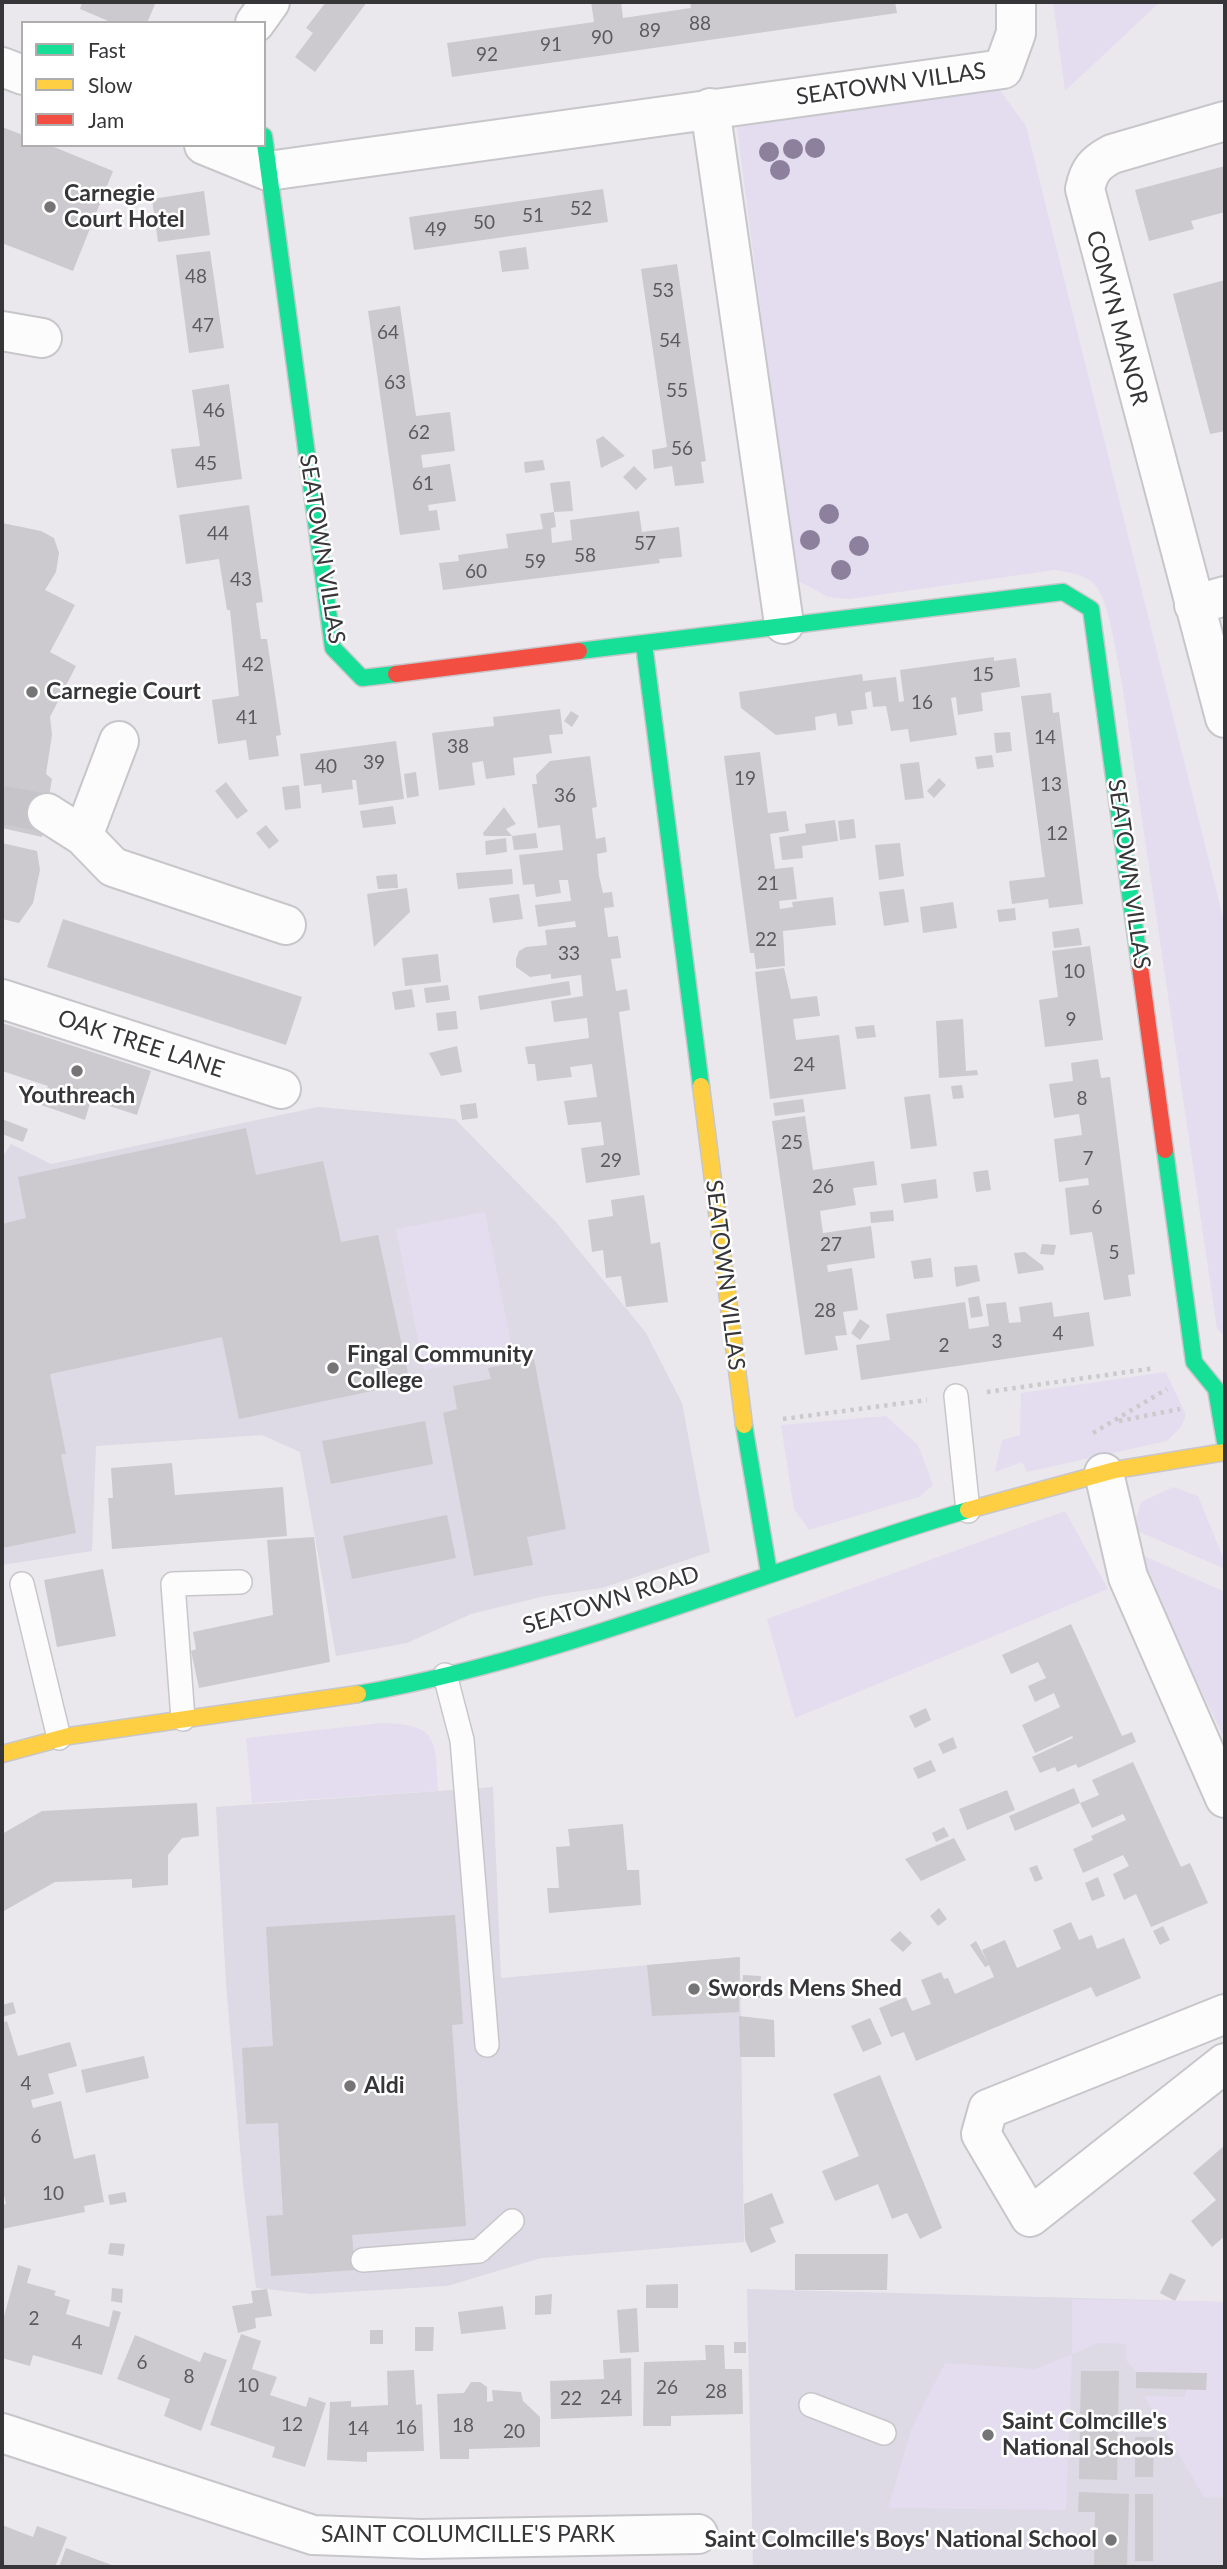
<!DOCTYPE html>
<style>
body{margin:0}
#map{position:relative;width:1227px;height:2569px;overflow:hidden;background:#eae8ed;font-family:Lato,sans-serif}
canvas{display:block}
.frame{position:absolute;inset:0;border:4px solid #363538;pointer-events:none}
.legend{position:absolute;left:21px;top:21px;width:245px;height:126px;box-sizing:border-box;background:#fff;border:2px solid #afaeaf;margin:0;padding:9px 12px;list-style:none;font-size:21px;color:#363538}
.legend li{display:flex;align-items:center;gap:14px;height:35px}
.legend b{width:35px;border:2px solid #afaeaf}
</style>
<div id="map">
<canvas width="1227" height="2569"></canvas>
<div class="frame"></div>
<ul class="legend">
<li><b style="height:9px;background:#16e098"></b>Fast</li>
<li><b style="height:9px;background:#ffcf43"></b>Slow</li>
<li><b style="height:9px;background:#f24e42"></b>Jam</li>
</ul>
</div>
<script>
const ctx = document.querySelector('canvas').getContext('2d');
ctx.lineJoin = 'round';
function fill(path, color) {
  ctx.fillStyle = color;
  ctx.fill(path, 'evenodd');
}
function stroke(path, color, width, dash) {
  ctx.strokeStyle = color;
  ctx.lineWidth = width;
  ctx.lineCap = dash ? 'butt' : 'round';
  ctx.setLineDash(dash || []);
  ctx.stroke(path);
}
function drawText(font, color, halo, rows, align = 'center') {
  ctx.font = font + ' Lato,sans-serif';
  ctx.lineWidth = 5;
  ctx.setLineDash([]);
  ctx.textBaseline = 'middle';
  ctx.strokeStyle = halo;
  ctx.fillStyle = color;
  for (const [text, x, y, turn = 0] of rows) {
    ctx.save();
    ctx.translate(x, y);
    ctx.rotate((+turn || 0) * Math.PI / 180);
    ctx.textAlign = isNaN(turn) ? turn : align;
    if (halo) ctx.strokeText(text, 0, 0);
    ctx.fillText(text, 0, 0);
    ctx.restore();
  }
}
fill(new Path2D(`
 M318,1107l137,12 101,103 90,111 36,70 28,149 -108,36 -57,8 -74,18 -64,29 -71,13 -36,-204 -38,-17 -166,11 -4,105 -90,14v-407l9,-14 40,20z
 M493,1787l8,191 239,-21 4,285 -203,16 -94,28 -136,8 -55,-6 -13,-104 -17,-201 -10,-176z
 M747,2289l478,13v265h-472z`), '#ddd9e5');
fill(new Path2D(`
 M1053,2h107l-95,89z
 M999,89l27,37 199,799v411l-8,-7 -95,-646c-5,-22 -12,-80 -26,-97 -10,-12 -26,-13 -41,-16l-205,29 -22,-2 -33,-18 -58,-452z
 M485,1212l28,141 -89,17 -28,-141z
 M1166,1372l20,43 -5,12 -14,14 -140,31 -5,-10 -27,10 7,-32 18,-5 1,-42z
 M886,1416l32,29 15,40 -14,12 -110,33 -15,-21 -13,-84z
 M1173,1487l25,9 27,66v7l-92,-40 8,-27z
 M1065,1511l43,78 -313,129 -28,-99z
 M1135,1552l90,40v148z
 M382,1723c58,1 53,18 56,68l-186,12 -6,-65z
 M1072,2299l153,3v196l-21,-1 -60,-101 41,1 1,-7h20l1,-16 -71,-2 -10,-12v-16l-27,-1 -27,11 -6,156 -178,-2 24,-81 33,-64 90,6 37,-15z`), '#e3ddef');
fill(new Path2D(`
 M82,2h74l-9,21h-34l-33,-14z
 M326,2h41l-52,70 -20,-15 18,-24 -7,-5z
 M591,2h30l2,16 68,-10 -1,-6h205l2,11 -445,64 -5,-34 147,-21z
 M2,127l21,8v10h26l64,26 -40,100 -71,-28z
 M1225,166v46l-34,9 3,8 -45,12 -14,-51z
 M603,189l5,33 -194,28 -5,-33z
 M204,191l6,44 -52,7 -6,-43z
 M526,247l3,22 -27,3 -3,-21z
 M210,251l14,97 -35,5 -13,-98z
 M677,264l29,197 -5,1 3,21 -29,3 -3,-20 -18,3 -2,-19 15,-3 -26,-178z
 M1225,280v151l-15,3 -37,-140z
 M400,306l16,110 34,-4 5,39 -34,4 2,13 27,-4 6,37 -28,4 1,6 8,-1 3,20 -40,5 -32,-224z
 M229,384l13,95 -65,9 -6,-39 29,-3 -8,-56z
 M603,436l22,20 -24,12 -5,-28z
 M543,460l2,10 -20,3 -1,-11z
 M634,466l13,13 -11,11 -13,-13z
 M570,481l3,30 -19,1 -4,-29z
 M249,505l14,97 -7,1 5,36h6l14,96 -5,1 3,20 -30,4 -3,-20 -28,4 -6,-44 27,-4 -9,-86h-3l-8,-51 -33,5 -7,-49z
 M639,511l3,21 37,-5 3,30 -23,2 1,4 -217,27 -4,-27 20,-2 -1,-6 50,-7 -2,-14 37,-5 -3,-15 14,-2 2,15 -5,1 1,15 20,-3 -2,-20z
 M2,523l39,8 13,7 5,15 -3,19 -11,18 30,15 -25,47 26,14 -26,51 2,18 -6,39 6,5 -10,58 -40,-9z
 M994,657v4l22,-3 4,29 -39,6 2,18 -25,4 -2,-18 -5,1 6,37 -47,7 -2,-13 -17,2 -5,-25 -13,1 -2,-16 -6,2 2,16 -16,2 2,13 -15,2 -2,-13 -21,4 1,13 -40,5 -35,-27 -2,-16 123,-18 1,7 33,-4 3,25 5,-1 -4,-31z
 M1051,693l2,20 6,-1 24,192 -34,4 -1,-9 -36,5 -3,-23 36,-4 -24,-181z
 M560,709l3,25 -14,1 3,18 -39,5 2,17 -29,4 -3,-18 -11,2 3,22 -36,5 -7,-57 62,-7 -1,-9z
 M571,711l8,5 -7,11 -8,-6z
 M1010,732l2,19 -16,2 -2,-20z
 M396,741l8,58 -45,6 -3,-25h-4l1,9 -31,4 -1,-9 -17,2 -4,-32z
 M760,752l8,61 18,-2 3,20 -19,3 5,35 18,-2 4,32 -18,2 1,8 13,-2 -1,-5 41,-5 3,28 -53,6 2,35 -29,3 -2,-16h-4l-26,-197z
 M992,755l2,12 -17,2 -2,-12z
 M590,756l7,51 -5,1 4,31 9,-2 2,15 -10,2 2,22 4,17 9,-1 2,15 -10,1 4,29 10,-1 3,22 -10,1 5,32 11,-2 3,21 -11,2 21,163 -54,8 -5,-35 23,-3 -3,-23 -33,3 -4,-24 33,-4 -5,-33 -22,3 2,10 -35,4 -2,-17h-7l-3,-17 64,-9 -2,-20 -33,4 -3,-21 32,-5 -2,-21 -30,4v-5l-21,3 -14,-10v-8l3,-8 7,-4 21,-2 -2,-15 31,-3 -1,-6 -37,6 -3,-22 36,-4 -3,-21h-9l2,13 -25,4 -2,-13 -11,1 -4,-30 44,-5 -3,-25 -22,3 -6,-44h5l-1,-9 14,-14z
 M919,762l5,36 -19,2 -5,-36z
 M416,772l3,24 -12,2 -3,-24z
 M939,778l7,7 -12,13 -7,-7z
 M226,782l22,29 -11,8 -22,-28z
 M299,785l2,23 -16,2 -3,-23z
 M393,806l3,18 -33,4 -3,-17z
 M504,807l12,17 -10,5 6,7h-28l-1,-3z
 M854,819l2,19 -16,2 -2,-19z
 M835,820l3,21 -36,5 1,12 -21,2 -3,-23 27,-4 -1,-9z
 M266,825l13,16 -10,8 -13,-16z
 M536,833l2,15 -24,2 -2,-14z
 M506,838l1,14 -21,3 -1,-14z
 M2,843l35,8 3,19 -7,33 -14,20 -17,-4z
 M900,843l4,33 -25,4 -4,-35z
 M512,869l1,15 -55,5 -2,-16z
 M397,874l1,14 -20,1 -2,-13z
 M407,888l3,24 -36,35 -7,-53z
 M904,889l5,33 -25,4 -5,-34z
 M519,894l4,25 -30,4 -4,-25z
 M953,902l4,26 -34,5 -3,-26z
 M1015,908l1,12 -17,2 -2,-12z
 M63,919l239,78 -16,48 -239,-78z
 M1079,928l3,17 -28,3 -2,-16z
 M1090,946l13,94 -58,7 -6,-47 19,-3 -6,-46z
 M438,954l3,28 -36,4 -3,-28z
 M784,968l7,31 26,-3 3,20 -27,3 3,21 43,-5 7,54 -76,10 -15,-127z
 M569,981l2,14 -91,15 -2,-14z
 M448,985l2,15 -24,3 -2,-15z
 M412,989l3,18 -20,3 -3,-18z
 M456,1011l2,18 -20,2 -2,-18z
 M963,1019l3,52 11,-1 1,5 -39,3 -3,-57z
 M2,1023l149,48 -14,44 -46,-15 -6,20 -44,-15 7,-19 -46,-15z
 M874,1025l2,12 -19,2 -2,-12z
 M457,1046l5,26 -21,4 -12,-23z
 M1098,1059l3,19 9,-1 25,197 -7,1 3,21 -27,4 -12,-68 -22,3 -5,-47 24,-3 -1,-7 -29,4 -5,-43 28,-4 -3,-21 -25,4 -5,-34 24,-3 -2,-18z
 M962,1085l2,13 -11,1 -2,-13z
 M930,1094l7,52 -26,3 -7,-52z
 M803,1099l2,13 -30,4 -2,-13z
 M476,1103l2,15 -16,2 -2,-15z
 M805,1116l8,54 61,-9 3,24 -24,3 3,17 -36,6 3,22 48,-7 4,32 -48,7 1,7 24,-4 6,42 -15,2 4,23 -12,1 3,14 -33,5 -33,-234z
 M2,1119l26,10 -5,13 -21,-8z
 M246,1128l10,47 67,-14 18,81 37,-7 32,148 -171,36 -17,-82 -172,37 16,80h-5l15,79 -74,15v-324l24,-6 -8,-41z
 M988,1170l3,20 -15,2 -3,-20z
 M936,1179l2,19 -34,5 -3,-19z
 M644,1195l7,49 9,-2 8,60 -42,5 -5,-31 -15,2 -3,-28 -11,2 -4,-32 25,-4 -2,-16z
 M893,1210l1,11 -23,2 -1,-11z
 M1042,1244l14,1 -2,10 -14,-1z
 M1025,1252l18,14 1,4 -26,4 -4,-21z
 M931,1258l2,19 -19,2 -3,-18z
 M977,1265l3,16 -24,6 -2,-20z
 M979,1296l4,20 -12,2 -3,-20z
 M965,1302l4,27 20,-3 -3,-22 20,-2 3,21 12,-1 -2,-15 33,-5 2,15 35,-5 5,34 -233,34 -5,-35 34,-5 -4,-26z
 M860,1319l10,7 -10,14 -9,-7z
 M534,1359l32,170 -39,8 6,28 -59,11 -31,-163 14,-4 -4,-23 38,-7 -3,-11z
 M425,1421l8,43 -102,20 -9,-43z
 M172,1463l3,32 108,-8 4,49 -175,13 -4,-51h5l-2,-30z
 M447,1515l9,43 -104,21 -9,-43z
 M314,1537l16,125 -131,26 -8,-37 5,-2 -3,-17 80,-17 -6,-75z
 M103,1569l13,67 -59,11 -13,-67z
 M1071,1624l51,112 10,-4 4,10 -58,26 -2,-4 -19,8 -2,-5 -15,6 -8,-16 41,-19 -1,-2 -37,17 -13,-28 38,-18 -6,-14 -19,9 -7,-16 18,-8 -8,-16 -27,12 -9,-19z
 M926,1708l5,12 -16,8 -6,-12z
 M953,1737l4,11 -14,6 -5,-10z
 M931,1760l5,11 -18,8 -5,-11z
 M1133,1762l48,105 9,-4 18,40 -57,24 -15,-33 -12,6 -11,-26 16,-8 -6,-11 -40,18 -10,-24 20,-9 -2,-4 35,-16 -3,-6 -31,14 -12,-25 19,-8 -7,-15z
 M1074,1788l6,15 -65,28 -6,-15z
 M1007,1790l8,20 -48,20 -8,-21z
 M197,1803l2,33 -17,2 -14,17v30l-36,3v-9l-77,3 -53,30v-78l40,-23z
 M623,1824l4,46h12l2,35 -92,8 -2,-25h12l-3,-41 14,-1 -2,-17z
 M944,1827l5,9 -13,6 -4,-9z
 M954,1838l12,22 -45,21 -16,-22z
 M1037,1865l6,14 -8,3 -6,-14z
 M1098,1877l7,19 -13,5 -7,-18z
 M939,1908l8,11 -9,7 -8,-10z
 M455,1915l8,109 -11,1 14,201 -114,9 3,35 -84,6 -5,-60 17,-1 -5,-92 -32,1 -4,-76 31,-2 -7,-119z
 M1071,1922l8,18 13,-5 5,14 27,-11 17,40 -45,19 -5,-10 -175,74 -12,-29 -13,5 -12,-29 27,-11 6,14 19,-7 -10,-24 20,-8 3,7 4,-1 7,16 39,-17 -5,-12 -4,2 -15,-22 6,-4 12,22 -6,-13 23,-10 12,28 44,-19 -8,-19z
 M1163,1926l7,14 -10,5 -7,-14z
 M900,1931l12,12 -9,9 -13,-12z
 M740,1957l-1,55 -87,4 -5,-51z
 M743,1975l18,1 -1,22h-18z
 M13,2002l3,11 -14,4v-12z
 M739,2016l35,4 1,37h-35z
 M870,2018l12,26 -19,8 -12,-26z
 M7,2021l11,35 52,-14 7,24 -29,8 6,20 -23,6 2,8 28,-7 13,58 21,-5 9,48 -20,4 1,6 -83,17v-24l4,-1 -4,-18v-163z
 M144,2056l5,22 -63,15 -5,-23z
 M880,2075l62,153 -22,11 -13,-26 -15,6 -14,-35 -43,17 -13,-30 37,-15 -26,-62z
 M1225,2145v91l-13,11 -21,-26 25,-21 -23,-27z
 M125,2192l2,10 -17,3 -2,-10z
 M772,2193l12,30 -14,5 6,14 -25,11 -6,-13 -1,-36z
 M110,2243l15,1 -2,12 -15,-2z
 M795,2254h93l-1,36h-92z
 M18,2265l13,4 -4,14 29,8 -2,4 16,5 -4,14 43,13 4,-17 8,2 -19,63 -69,-20 -3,11 -28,-8v-34z
 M1170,2273l16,7 -11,21 -15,-8z
 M678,2284v24h-32v-23z
 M112,2288l11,1 -1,14 -11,-2z
 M267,2289l5,27 -17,2 1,10 -18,5 -6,-27 21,-3 -2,-12z
 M552,2294l-1,20 -16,1v-19z
 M503,2306l3,23 -45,5 -3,-22z
 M637,2308l2,44 -19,1 -3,-43z
 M415,2327h19l-1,24h-18z
 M370,2330h13v14h-13z
 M241,2334l20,7 -9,28 25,8 -7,18 36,12 3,-10 17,6 -21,64 -33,-10 3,-10 -65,-22z
 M135,2335l65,27 4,-10 23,8 -26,71 -37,-15 6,-17 -53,-20z
 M734,2342h12v11h-12z
 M705,2345h19l1,24h17l1,45 -72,2v10h-28l1,-64 62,-2z
 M631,2358l1,58 -81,3 -1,-38 54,-2 -1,-19z
 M414,2370l2,35 6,-1 2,47 -57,1v10l-40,-2 3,-58 21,-1v6l37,-2 -1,-34z
 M1081,2371h38l-2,109 -38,-1z
 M1136,2372l71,1 -1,17 -70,-2z
 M471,2382h9l7,5v15l6,-1 -1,-11 29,2 2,9 17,16v30l-71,2v10h-29l-3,-65 27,-1z
 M1135,2437h19l-1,40h-18z
 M1079,2492l50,2 -2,73h-33l1,-55h-17z
 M1135,2494h18v67h-18z
 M2,2525l31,12 4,-11 30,11 -12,30h-53z
 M66,2548l51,19h-58z`), '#cccace');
stroke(new Path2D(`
 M2,805l45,8`), '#c6c4c9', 38, [38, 19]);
const lane = new Path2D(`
 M956,1396l12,115
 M22,1584l37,154
 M445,1675l17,65 25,305
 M183,1719l-10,-135 67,-2
 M363,2260l116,-9 33,-30
 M811,2405l73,28`);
const street = new Path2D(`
 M255,23l15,-21
 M2,67l21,8
 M710,108l74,516
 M1225,121l-113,33c-17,9 -23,16 -27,35l140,529
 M204,145l64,26 735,-102 13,-36v-31
 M2,331l40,7
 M1194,605l31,-9
 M47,813l36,23 30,31 173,58
 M83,836l36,-95
 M2,999l279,90
 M1104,1473l24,104 97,221
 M1225,2014l-237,95 -7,25 49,83 195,-154
 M2,2433l311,102 109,4 276,-5`);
const fast = new Path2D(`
 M264,136l69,512 29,30 34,-4
 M644,644l57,442
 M579,651l484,-59 28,17 49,358
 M1165,1150l29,212 22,27 9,53
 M744,1425l25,148
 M358,1694c209,-37 407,-124 610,-184`);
const slow = new Path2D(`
 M701,1086l43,339
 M968,1510l147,-40 110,-18
 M2,1754l67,-18 289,-42`);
const jam = new Path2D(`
 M396,674l183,-23
 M1140,967l25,183`);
stroke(lane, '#c7c6ca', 26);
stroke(street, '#c7c6ca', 42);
stroke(fast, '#c7c6ca', 19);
stroke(slow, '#c7c6ca', 19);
stroke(jam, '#c7c6ca', 19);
stroke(new Path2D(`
 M987,1392l168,-24
 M783,1419l144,-19
 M1119,1421l61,-12
 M1093,1433l74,-44`), '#cacacb', 4.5, [3.5, 5]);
stroke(lane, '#fcfcfc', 23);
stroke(street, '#fcfcfc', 38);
stroke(fast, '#16e098', 16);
stroke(slow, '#ffcf43', 16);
stroke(jam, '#f24e42', 16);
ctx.fillStyle = '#8c809d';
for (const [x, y] of [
 [815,148],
 [793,149],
 [769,152],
 [780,170],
 [829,514],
 [810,540],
 [859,546],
 [841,570]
]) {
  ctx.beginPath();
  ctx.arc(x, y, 10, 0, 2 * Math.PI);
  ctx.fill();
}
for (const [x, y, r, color] of [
 [50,207,7,"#757477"],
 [32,692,7,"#757477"],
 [77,1071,7,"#757477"],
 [333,1368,7,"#757477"],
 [694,1989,7,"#757477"],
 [350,2086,7,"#757477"],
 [988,2435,7,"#757477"],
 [1111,2540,7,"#757477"]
]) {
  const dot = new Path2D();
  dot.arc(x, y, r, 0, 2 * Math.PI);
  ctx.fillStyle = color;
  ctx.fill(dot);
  stroke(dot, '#fff', 2.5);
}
drawText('19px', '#5c5a5e', null, [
 ["88",700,24],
 ["89",650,31],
 ["90",602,38],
 ["91",551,45],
 ["92",487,55],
 ["52",581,209],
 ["51",533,216],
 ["50",484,223],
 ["49",436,230],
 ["48",196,277],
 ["53",663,291],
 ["47",203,326],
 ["64",388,333],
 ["54",670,341],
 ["63",395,383],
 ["55",677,391],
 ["46",214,411],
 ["62",419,433],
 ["56",682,449],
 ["45",206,464],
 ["61",423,484],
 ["44",218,534],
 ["57",645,544],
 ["58",585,556],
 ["59",535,562],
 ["60",476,572],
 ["43",241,580],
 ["42",253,665],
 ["15",983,675],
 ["16",922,703],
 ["41",247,718],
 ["14",1045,738],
 ["38",458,747],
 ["39",374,763],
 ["40",326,767],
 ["19",745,779],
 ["13",1051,785],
 ["36",565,796],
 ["12",1057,834],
 ["21",768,884],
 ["22",766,940],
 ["33",569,954],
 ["10",1074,972],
 ["9",1071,1020],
 ["24",804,1065],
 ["8",1082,1099],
 ["25",792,1143],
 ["7",1088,1159],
 ["29",611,1161],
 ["26",823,1187],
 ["6",1097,1208],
 ["27",831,1245],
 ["5",1114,1253],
 ["28",825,1311],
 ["4",1058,1334],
 ["3",997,1342],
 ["2",944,1346],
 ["4",26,2084],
 ["6",36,2137],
 ["10",53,2194],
 ["2",34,2319],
 ["4",77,2343],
 ["6",142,2363],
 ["8",189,2377],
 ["10",248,2386],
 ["26",667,2388],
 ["28",716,2392],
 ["24",611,2398],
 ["22",571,2399],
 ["12",292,2425],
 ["18",463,2426],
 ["16",406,2428],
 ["14",358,2429],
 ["20",514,2432]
]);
drawText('23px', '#363538', '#fff', [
 ["SEATOWN VILLAS",891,84,-8],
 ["COMYN MANOR",1117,318,75],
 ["SEATOWN VILLAS",322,549,81],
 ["SEATOWN VILLAS",1129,874,82],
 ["OAK TREE LANE",141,1044,18],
 ["SEATOWN VILLAS",725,1275,83],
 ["SEATOWN ROAD",611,1600,-17],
 ["SAINT COLUMCILLE'S PARK",468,2535]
]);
drawText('bold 23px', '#363538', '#fff', [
 ["Carnegie",64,194],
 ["Court Hotel",64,220],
 ["Carnegie Court",46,692],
 ["Youthreach",77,1096,"center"],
 ["Fingal Community",347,1355],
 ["College",347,1381],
 ["Swords Mens Shed",708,1989],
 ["Aldi",364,2086],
 ["Saint Colmcille's",1002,2422],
 ["National Schools",1002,2448],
 ["Saint Colmcille's Boys' National School",1097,2540,"right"]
], 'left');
</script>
